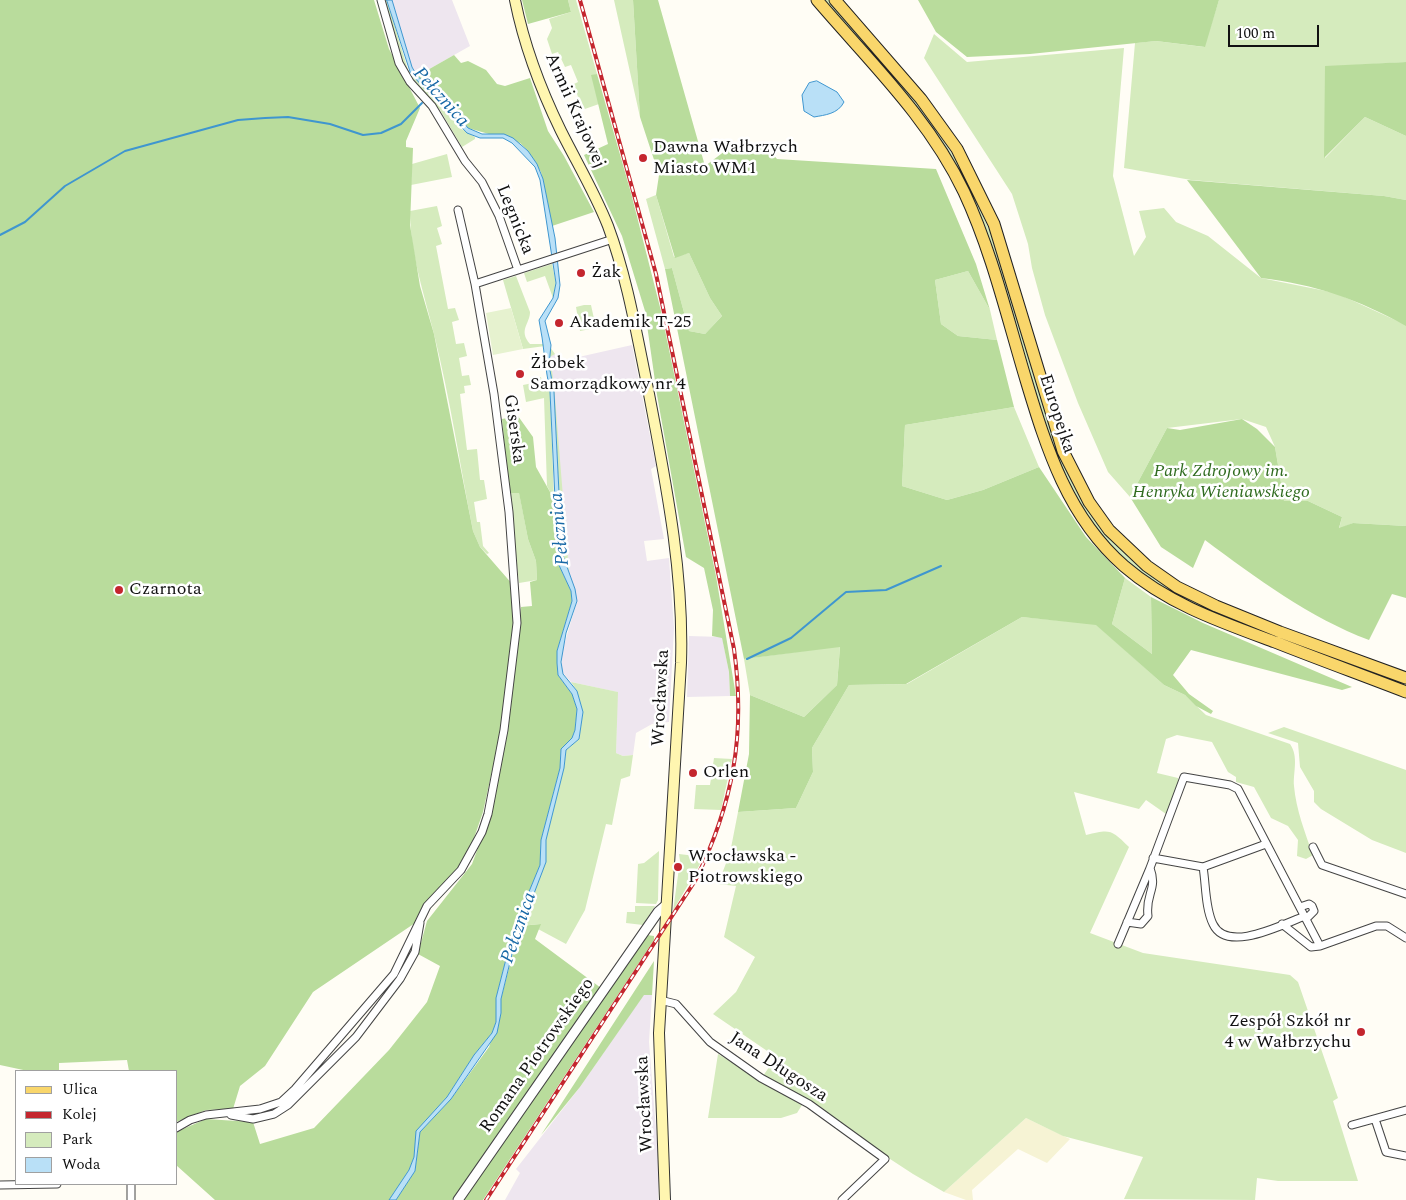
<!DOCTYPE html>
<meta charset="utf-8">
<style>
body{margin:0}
#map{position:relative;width:1406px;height:1200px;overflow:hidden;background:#fffdf5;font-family:Spectral,serif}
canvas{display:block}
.legend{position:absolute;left:15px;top:1070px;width:162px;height:115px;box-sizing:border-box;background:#fff;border:1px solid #a0a0a0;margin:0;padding:6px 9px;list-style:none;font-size:15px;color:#111}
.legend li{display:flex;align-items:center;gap:10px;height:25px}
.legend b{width:25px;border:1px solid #a0a0a0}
.scale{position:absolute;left:1228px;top:25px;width:91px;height:22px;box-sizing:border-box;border:2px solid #111;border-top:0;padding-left:6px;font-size:15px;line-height:18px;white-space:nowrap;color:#111;-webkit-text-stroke:4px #fff;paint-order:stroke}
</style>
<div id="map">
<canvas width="1406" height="1200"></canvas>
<ul class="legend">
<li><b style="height:6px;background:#f9d66b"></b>Ulica</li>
<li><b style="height:6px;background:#c4262e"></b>Kolej</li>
<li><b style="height:14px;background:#d5ebbd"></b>Park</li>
<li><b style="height:14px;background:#b9e0f7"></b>Woda</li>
</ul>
<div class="scale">100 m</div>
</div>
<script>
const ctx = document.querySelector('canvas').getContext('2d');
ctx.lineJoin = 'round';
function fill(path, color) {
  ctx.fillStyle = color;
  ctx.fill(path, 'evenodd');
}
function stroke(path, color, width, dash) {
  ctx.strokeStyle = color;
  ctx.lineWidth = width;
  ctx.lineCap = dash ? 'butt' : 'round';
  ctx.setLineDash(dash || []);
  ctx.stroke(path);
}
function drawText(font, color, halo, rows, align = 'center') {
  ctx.font = font + ' Spectral,serif';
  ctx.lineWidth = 5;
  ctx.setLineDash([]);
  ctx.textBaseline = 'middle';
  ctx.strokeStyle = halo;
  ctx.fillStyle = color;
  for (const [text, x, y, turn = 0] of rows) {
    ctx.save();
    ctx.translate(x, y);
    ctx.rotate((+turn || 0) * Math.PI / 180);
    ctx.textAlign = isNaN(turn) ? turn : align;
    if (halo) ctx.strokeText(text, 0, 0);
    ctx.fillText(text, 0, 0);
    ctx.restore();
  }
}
fill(new Path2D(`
 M392,0h60l18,46 -53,30 -5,-9z
 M632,345l24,121 -5,3 13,70 -20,2 3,20 22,-3 5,70 -5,94 -17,2 -16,9 -3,22 -10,1 -7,-3 1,-61 -46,-10 -9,-10v-20l15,-51 -8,-29 -19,-215 5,-3 6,7z
 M689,636l33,1 7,35 1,24 -43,1z
 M644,994l8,1 -3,47 10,126 -1,32h-153l15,-27 -4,-4 64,-82z`), '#eee6ef');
fill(new Path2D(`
 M1026,1118l44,21 -23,24 -29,-14 -46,41 1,10h-7l-22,-8z`), '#f6f3d4');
fill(new Path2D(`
 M384,0h3l21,70 29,30 23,28 15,9v2l-13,8 -22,-37 -27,-29 -9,-15z
 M568,0h8l21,74 -5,2 7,28 -17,6 -8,-26 4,-2 -7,-17 -6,2 -7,-15 -6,2 -5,-15 5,-11 -3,-9 22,-7z
 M614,0h19l7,117z
 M822,0h7l87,100 44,66 32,70 63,205 23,52 75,82 253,108v5l-198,-76 -44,-22 -42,-32 -26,-28 -31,-50 -109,-311z
 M1219,0h187v62l-81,5v91l40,-41 41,19v64l-22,-4 -193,-16 -67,-12 11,-125 21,-2 48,6z
 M934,34l33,28 157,-14 -11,128 21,80 12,-19 -7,-26 25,-3 12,14 32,14 53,42 75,15 70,32v201l-53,-3 -14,6 3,-12 -34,-16h-24l-9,-54 -9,-20 -24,-8 -75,9 -37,69 -22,-25 -30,-69 -33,-88 -13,-47 -4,-24 -16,-50 -88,-136z
 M447,154l5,23 -41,8 1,-21z
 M656,195l18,62 15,-4 21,45 12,18 -17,18 -16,-3 -17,-63 -7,1 -19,-70z
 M437,206l5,20 -5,2 5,16 -6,2 12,63 7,-1 4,12 -7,2 4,22 8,-1 3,13 -8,2 3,18 7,-1 2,10 -7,1 1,7 -5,1 7,56 10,-1 3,31h4l3,19 -13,3 3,20h3l3,24 6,7 -2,1 -7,-7 -7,-16c-13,-66 -23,-133 -39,-197 -10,-41 -24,-81 -24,-123z
 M552,264l4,19 -3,15 -8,-22 -18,6 -3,-9z
 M968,271l22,39 7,30 -39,-4 -17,-12 -6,-44z
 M516,276l14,36c0,12 -12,18 0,32h14l1,2 -22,3 -20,-69z
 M584,305h7l5,23 -16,3 -4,-24z
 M550,347l5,7 -5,3 4,28 15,187 -7,-19 -8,-161 -5,-27z
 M537,377h4l1,6 5,-3 3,12 4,107 -7,-13 -3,-88 -18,4 -3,-17 15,-3z
 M1014,407l25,60 -56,23 -36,10 -45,-14 3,-61z
 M519,492l9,47 8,22 1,19 -18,3 -10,-90z
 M1125,578l26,19 1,57 -40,-30z
 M1022,617l74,7 68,61 21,10 21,20 84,29c9,13 3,28 4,42 2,23 11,47 19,69l-7,4 -9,-3 1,-16 -10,-14 -17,-8 -17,-31 -18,-5v-5l-8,-5 -16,-30 -35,-7 -11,4 -9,34 21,5 1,4 -13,32 -20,-14 -7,9 -65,-17 12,43c24,-6 25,-6 43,12l-39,86 53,20 147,22 8,7 40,116 -5,3 25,80h-80l-21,-3 -2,22 -131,-1 19,-42 -80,-21 -37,-18 -82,74 -31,-18 -150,-98 13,-19 -63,-43 23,-22 19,-35 -31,-20 12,-51 -18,-2 12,-31 8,-41 58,-4 17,-36 -1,-24 37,-63 58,-1z
 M840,646l-3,39 -33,32 -54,-22 -6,-36z
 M571,682l47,10 -2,61 7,3 10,-1 -3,21 -9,3 -9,46 -6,-1 -21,86 -19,34 -28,-15 2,-5 -20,2 26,-64v-22l18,-72 2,-18 13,-11 4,-27 -6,-21z
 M1284,727l122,43v83l-34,-13 -51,-31 -7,-7v-11l-14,-24 -2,-24 -30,-10z
 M714,758l18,1 -11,51 -27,-1 2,-24h14z
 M659,851l-1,49 -2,4 -20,-1 2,-39 6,-1z
 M679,854l25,3 -31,54 6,-43h2z
 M635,906h20l-12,19 -17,-2 1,-11h8z
 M718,1054l84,51 -5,8 -16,5h-73z`), '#d5ebbd');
fill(new Path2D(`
 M0,0h374l15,49 31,59 -14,33v6l7,1 -3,77 10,61 14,48 39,197 7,16 33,38v38l-12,107 -18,82 -17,49 -48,60 -105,71 -48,74 -25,20 -7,23 -27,1 -30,12v-51h-47l-2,-11 -68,3v8h-31l-28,-6z
 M522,0h46l3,12 -43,12z
 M633,0h25l47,166 28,-21 31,-1 13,15 159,10 40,95 14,46 -22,-39 -33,9 6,44 17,12 39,4 17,67 -109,18 -3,61 45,14 36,-10 56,-23 47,70 39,41 -13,46 40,30 -1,-57 52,26 149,64 -10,3 -151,-40 -18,25 16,19 24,17 -2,3 -15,-8 -11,-11 -21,-10 -68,-60 -74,-8 -116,67 -57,1 -37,63 1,24 -17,36 -58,4 11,-58 1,-59 54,22 33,-32 3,-38 -96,12 -79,-390 7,-1 17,63 16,3 17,-18 -12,-18 -21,-45 -14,5 -19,-63 3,-20 -19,-58z
 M918,0h301l-14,47 -49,-6 -126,13 -63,3 -31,-25z
 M454,55l7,8 7,-2 18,9 11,14 8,2 25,-8 18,53 16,25 30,56 -42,14 -11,-54 -13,-21 -8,-8 -52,-15 -51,-52z
 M1406,62v74l-41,-19 -41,41 1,-92z
 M597,74l34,119 30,118 55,265 20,120h-6l-1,-24 -7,-34 -10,-2 1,-26 -9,-42 -18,-11 -29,-162 -12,-84 -23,-75 -38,-81 24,-11 -17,-69z
 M1187,180l197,16 22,4v126c-46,-26 -92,-42 -145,-48z
 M518,416l15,21 3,30 18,32 4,64 13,28 1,10 -15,50v12l1,12 14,19 5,15 -2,21 -3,8 -11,11 -1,19 -19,72 -1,25 -26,63 -18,70v24l-4,11 -18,22 -27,42 -30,34 -3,26 -5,13 -20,30h-174l-39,-35v-33l30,-13 47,3 7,22 54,-16 75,-78 38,-48 13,-36 -22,-12 9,-33 45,-57 19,-51 17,-82 13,-124 11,-1 -2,-24 7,-2 -1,-19 -8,-22 -9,-46h-10l-7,-74z
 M1242,419l15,10 18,18 9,54h24l34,16 -3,11 14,-5 53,3v72l-14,-4 -23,46c-59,-22 -113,-62 -164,-100l-12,28 -32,-21 -31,-50 37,-69 13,2z
 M541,924l-6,15 66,49 -149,212h-56l19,-29 5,-39 31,-33 38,-52 12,-34v-14l19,-73z
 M647,935l7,1v4l-171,260h-20z
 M654,961l-2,34h-8l-64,92 -39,48z`), '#b9dc9c');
fill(new Path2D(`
 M511,308l12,41 -30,6 -7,-42z`), '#e6f2cf');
const water = new Path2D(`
 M387,0h5l20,67 5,9 24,20 27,32 14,6h22l9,4 15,13 9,13 6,15 12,59 5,47 -2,13 -13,23 6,24 -2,20 5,27 8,161 13,36 2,12 -11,32 -5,29 2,12 14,17 6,21 -4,27 -13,11 -2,18 -18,72v22l-32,84 -13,53v14l-4,20 -46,66 -31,33 -5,39 -19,29h-7l20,-30 5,-13 2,-26 31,-34 27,-42 18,-22 4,-11v-24l18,-70 26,-63 1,-25 19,-72 1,-19 11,-11 3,-8 2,-21 -5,-15 -14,-19 -1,-12v-12l15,-50 -1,-10 -13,-28 -8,-171c-5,-24 -6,-48 -11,-72l14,-22 3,-15 -16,-103 -5,-13 -23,-24 -9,-5h-23l-13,-5 -56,-59z
 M817,81l20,11 7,10c-6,12 -19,13 -30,15l-10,-6 -2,-16 7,-12z`);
fill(water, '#b9e0f7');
stroke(water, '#3f96cf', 1);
stroke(new Path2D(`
 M0,235l25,-13 40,-36 60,-35 113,-31 27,-2 23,-1 42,7 33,11 18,-2 20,-9 21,-21
 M747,659l44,-21 55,-46 40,-2 55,-24`), '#3f96cf', 2);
const minor = new Path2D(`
 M381,0l18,63 11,19 22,24 33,55 17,21 17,34 19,54
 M475,284l138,-45
 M1313,847l9,18 84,29
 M1153,858l50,9 63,-23
 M1203,867c3,17 2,41 10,57 14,30 70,0 92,-8
 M1300,907l9,-3 3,2 2,5 -8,8
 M1127,922l14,2 7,-8c-3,-23 10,-26 2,-48
 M1282,924l29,23 9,-1
 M1118,944l32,-76 34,-91 46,8 8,4 82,157 56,-20h11l19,12
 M660,1000l16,4 34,38 51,36 48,26 76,55 -43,41
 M231,1115l22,4 21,-5 14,-9 68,-68 44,-58 15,-27 5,-29
 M1375,1119l11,33 20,4
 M1352,1125l54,-15
 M176,1128l14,-8 16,-5 54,-6 21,-7 14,-13 99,-115 33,-68 34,-36 21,-38 6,-18 16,-84 13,-107 -8,-111 -15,-118 -19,-110 -17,-74
 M131,1184v16
 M0,1185l57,-1`);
const tertiary = new Path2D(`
 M458,1200l200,-288 7,-6`);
const secondary = new Path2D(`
 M515,0c9,45 26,90 46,131 16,32 34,62 47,95 20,54 29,111 41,168 17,90 35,178 32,269l-22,370 6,167`);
const primary = new Path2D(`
 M817,0c52,61 112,118 147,192 28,60 43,125 62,188 21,70 42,137 98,186 44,38 97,56 151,76 43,17 87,33 131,50
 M835,0l86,99 36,50 37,75 69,227 26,51 20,28 38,36 30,21 39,19 64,26 126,46`);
stroke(minor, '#444', 9);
stroke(tertiary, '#444', 11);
stroke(secondary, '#333', 12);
stroke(primary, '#222', 13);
stroke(minor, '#fff', 7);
stroke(tertiary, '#fff', 9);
stroke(secondary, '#fff6b0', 10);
stroke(primary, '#f9d66b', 11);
const rail = new Path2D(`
 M486,1200l209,-319c38,-77 51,-146 39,-232l-78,-375 -76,-274`);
stroke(rail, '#c4262e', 4);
stroke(rail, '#fff', 2, [5.5]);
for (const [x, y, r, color] of [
 [643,158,5,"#c4262e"],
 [581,273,5,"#c4262e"],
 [559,323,5,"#c4262e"],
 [520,374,5,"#c4262e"],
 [119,590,5,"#c4262e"],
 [693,773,5,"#c4262e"],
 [678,867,5,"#c4262e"],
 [1361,1032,5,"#c4262e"]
]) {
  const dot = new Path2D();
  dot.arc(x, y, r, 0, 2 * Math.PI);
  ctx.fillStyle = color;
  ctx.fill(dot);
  stroke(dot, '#fff', 2);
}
drawText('18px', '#111', '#fff', [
 ["Armii Krajowej",574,111,66],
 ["Legnicka",514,220,68],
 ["Europejka",1056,414,72],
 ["Giserska",513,429,82],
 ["Wrocławska",662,698,-87],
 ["Romana Piotrowskiego",538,1056,-55],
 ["Jana Długosza",778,1068,33],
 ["Wrocławska",646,1104,-93]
]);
drawText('18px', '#111', '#fff', [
 ["Dawna Wałbrzych",653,148],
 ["Miasto WM1",653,169],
 ["Żak",591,273],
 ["Akademik T-25",569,323],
 ["Żłobek",530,364],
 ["Samorządkowy nr 4",530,385],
 ["Czarnota",129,590],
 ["Orlen",703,773],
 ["Wrocławska -",688,857],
 ["Piotrowskiego",688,878],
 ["Zespół Szkół nr",1351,1022,"right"],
 ["4 w Wałbrzychu",1351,1043,"right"]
], 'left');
drawText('italic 18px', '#2f6b1f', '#fff', [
 ["Park Zdrojowy im.",1221,472],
 ["Henryka Wieniawskiego",1221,493]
]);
drawText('italic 19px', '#1768a6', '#fff', [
 ["Pełcznica",440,98,48],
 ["Pełcznica",561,529,-95],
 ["Pełcznica",520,928,-71]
]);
</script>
